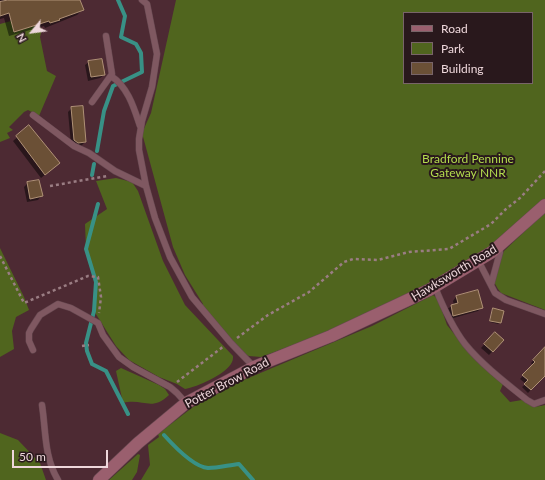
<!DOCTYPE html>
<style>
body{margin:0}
#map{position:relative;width:545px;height:480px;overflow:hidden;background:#4d2a33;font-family:Lato,sans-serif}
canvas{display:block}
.legend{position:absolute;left:403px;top:12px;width:130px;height:72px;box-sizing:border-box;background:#29181c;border:1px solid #786468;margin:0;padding:5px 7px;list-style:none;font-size:12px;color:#eed7db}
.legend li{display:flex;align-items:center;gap:8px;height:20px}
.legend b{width:20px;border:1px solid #786468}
.north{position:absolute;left:12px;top:12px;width:40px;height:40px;-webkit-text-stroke:3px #29181c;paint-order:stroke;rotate:241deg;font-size:11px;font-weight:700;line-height:16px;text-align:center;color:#eed7db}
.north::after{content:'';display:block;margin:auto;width:14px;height:18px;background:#eed7db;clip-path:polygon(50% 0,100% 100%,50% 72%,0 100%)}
.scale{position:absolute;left:12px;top:450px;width:96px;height:18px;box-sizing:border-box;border:2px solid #eed7db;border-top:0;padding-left:5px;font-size:12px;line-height:14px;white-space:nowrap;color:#eed7db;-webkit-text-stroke:3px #29181c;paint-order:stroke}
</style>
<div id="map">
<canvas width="545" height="480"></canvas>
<ul class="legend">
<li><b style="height:5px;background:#9a5f6e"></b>Road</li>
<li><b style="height:11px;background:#50651e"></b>Park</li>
<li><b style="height:11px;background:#6b5036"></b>Building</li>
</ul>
<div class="north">N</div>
<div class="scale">50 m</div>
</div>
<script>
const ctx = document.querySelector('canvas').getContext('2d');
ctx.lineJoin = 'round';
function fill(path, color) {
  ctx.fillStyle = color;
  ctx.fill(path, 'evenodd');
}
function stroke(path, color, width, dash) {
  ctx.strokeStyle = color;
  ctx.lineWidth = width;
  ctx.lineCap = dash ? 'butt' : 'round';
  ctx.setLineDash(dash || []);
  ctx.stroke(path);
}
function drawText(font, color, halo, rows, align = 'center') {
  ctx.font = font + ' Lato,sans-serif';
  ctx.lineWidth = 4;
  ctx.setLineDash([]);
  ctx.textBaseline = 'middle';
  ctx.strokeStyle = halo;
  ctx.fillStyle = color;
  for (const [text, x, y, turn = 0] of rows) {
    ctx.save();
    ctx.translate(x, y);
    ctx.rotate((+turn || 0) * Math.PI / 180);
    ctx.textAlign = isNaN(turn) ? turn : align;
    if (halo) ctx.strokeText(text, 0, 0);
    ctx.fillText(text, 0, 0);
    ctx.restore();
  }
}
fill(new Path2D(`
 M176,0h369v201l-63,54 -92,49 -76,33 -53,20 -12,-1 -5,-2 -45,-47 4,-3 -18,-29 -12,-28 -31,-114 9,-20zM404,13h128v70h-128z
 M11,21l3,11 23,-7 5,4 -2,8 7,34 9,5 -17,40 -11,-6 -4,2 -15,15 4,3 -6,3 3,5 -10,4v-118z
 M116,178l16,4 6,9 25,70 22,44 48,51c0,2 0,4 -1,6 -5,12 -35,25 -47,27l-8,-5 -18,-7 -30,-17 -13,-14 -22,-35 2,-28 -10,-34 -1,-25 22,-15 -11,-28z
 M545,212v98l-44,-17 -3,-4 -4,-7 1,-10 9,-21z
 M0,248l24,49 5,13 -13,7 -4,14 2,18 -14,8z
 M433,295l5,4 9,26 16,20 40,39 -3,7 10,11 12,-2c8,6 13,8 23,5v75h-404l9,-15 -2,-20 11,-8 -1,-3 35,-27 46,-25 133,-56z
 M121,368l38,17 6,4 4,6c-17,17 -26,3 -46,8l-7,-32z
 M0,433l18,7 22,23 6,17h-46z
 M138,454l2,1 -3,17 -5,8h-23z`), '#50651e');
fill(new Path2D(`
 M0,0h79l3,10 -5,5 -32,13 -1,-2 -35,10 -5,-18 -4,1z
 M89,62l15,13 -4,3 -12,3 -3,-16z
 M72,108l13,34 -4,4h-7l-3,-2 -3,-32z
 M29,127l30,36 -18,15 -28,-37z
 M28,183l13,13 -3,4 -11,2 -3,-15z
 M456,297l25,11 -3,3 -28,8 -3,-10 7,-4 -1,-4z
 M494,309l6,13 -2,2 -8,-2 2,-11z
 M495,333l8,7 -14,15 -8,-7z
 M540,353l5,1v20l-17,19 -6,-6 4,-3 -6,-5 13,-14 -2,-2z`), '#0007');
stroke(new Path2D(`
 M97,151l7,-40 9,-25 29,-14 -1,-19 -5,-9 -15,-7 4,-21 -7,-16
 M92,175l2,-11
 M98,204l-12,45 10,33 -2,29 -8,32 1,8 5,13 14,7 22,43
 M164,435c9,10 30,32 44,33 10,0 21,-3 31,-4l14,16`), '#389186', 4);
const building = new Path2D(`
 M8,0h72l4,10 -25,9 1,1 -10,3 -1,-2 -35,11 -5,-19 -9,3v-14z
 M102,59l3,16 -14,2 -3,-16z
 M83,106l3,36 -8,1 -4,-3 -3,-33z
 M29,125l31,38 -15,12 -29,-39z
 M39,180l4,16 -13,3 -3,-17z
 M478,290l5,18 -30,8 -2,-11 7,-2 -2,-7z
 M493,308l11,3 -3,12 -11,-2z
 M495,332l9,8 -11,12 -9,-8z
 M545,347v29l-14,14 -7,-6 4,-4 -6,-5 13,-13 -2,-2z`);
fill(building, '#6b5036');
stroke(building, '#af9176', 1);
const lane = new Path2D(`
 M142,0l5,4 10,50 -5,33 -10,34 -3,18v11l7,36 9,32 15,39 22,40 38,45 24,25
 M111,76c17,11 23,32 29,50
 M92,102l20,-28 -6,-38
 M33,115l41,31 15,7 26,18 31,15
 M478,260l17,33 11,7 39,14
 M491,285l9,-33 -1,-5
 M435,287c8,20 17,40 30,57 16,20 42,40 62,56l7,4 11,-4
 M33,350l-4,-9v-8l2,-4 9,-14 18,-11 13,4 27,15 5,12 16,22 14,10 37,20 7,6 9,10
 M42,405c4,26 2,52 16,75`);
const secondary = new Path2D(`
 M99,480l39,-37 48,-40 68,-36 77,-31 98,-46 63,-38 53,-47`);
stroke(lane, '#674951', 7);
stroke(secondary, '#674951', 13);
stroke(new Path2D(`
 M50,186l57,-10
 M0,256l24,47 64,-27 10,1 3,20 -2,16
 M237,338l31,-23 41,-23 35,-30 9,-3 25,1 31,-8 40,-3 42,-25 15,-15 14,-11 25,-27
 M82,346l7,-1
 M177,382l47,-36`), '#9a7d83', 2.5, [3, 3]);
stroke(lane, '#7f5861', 6);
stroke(secondary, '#9a5f6e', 12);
drawText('12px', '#b3dc4e', '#29181c', [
 ["Bradford Pennine",468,159],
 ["Gateway NNR",468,173]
]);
drawText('12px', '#eed7db', '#29181c', [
 ["Hawksworth Road",454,273,-31],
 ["Potter Brow Road",227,383,-28]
]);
</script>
